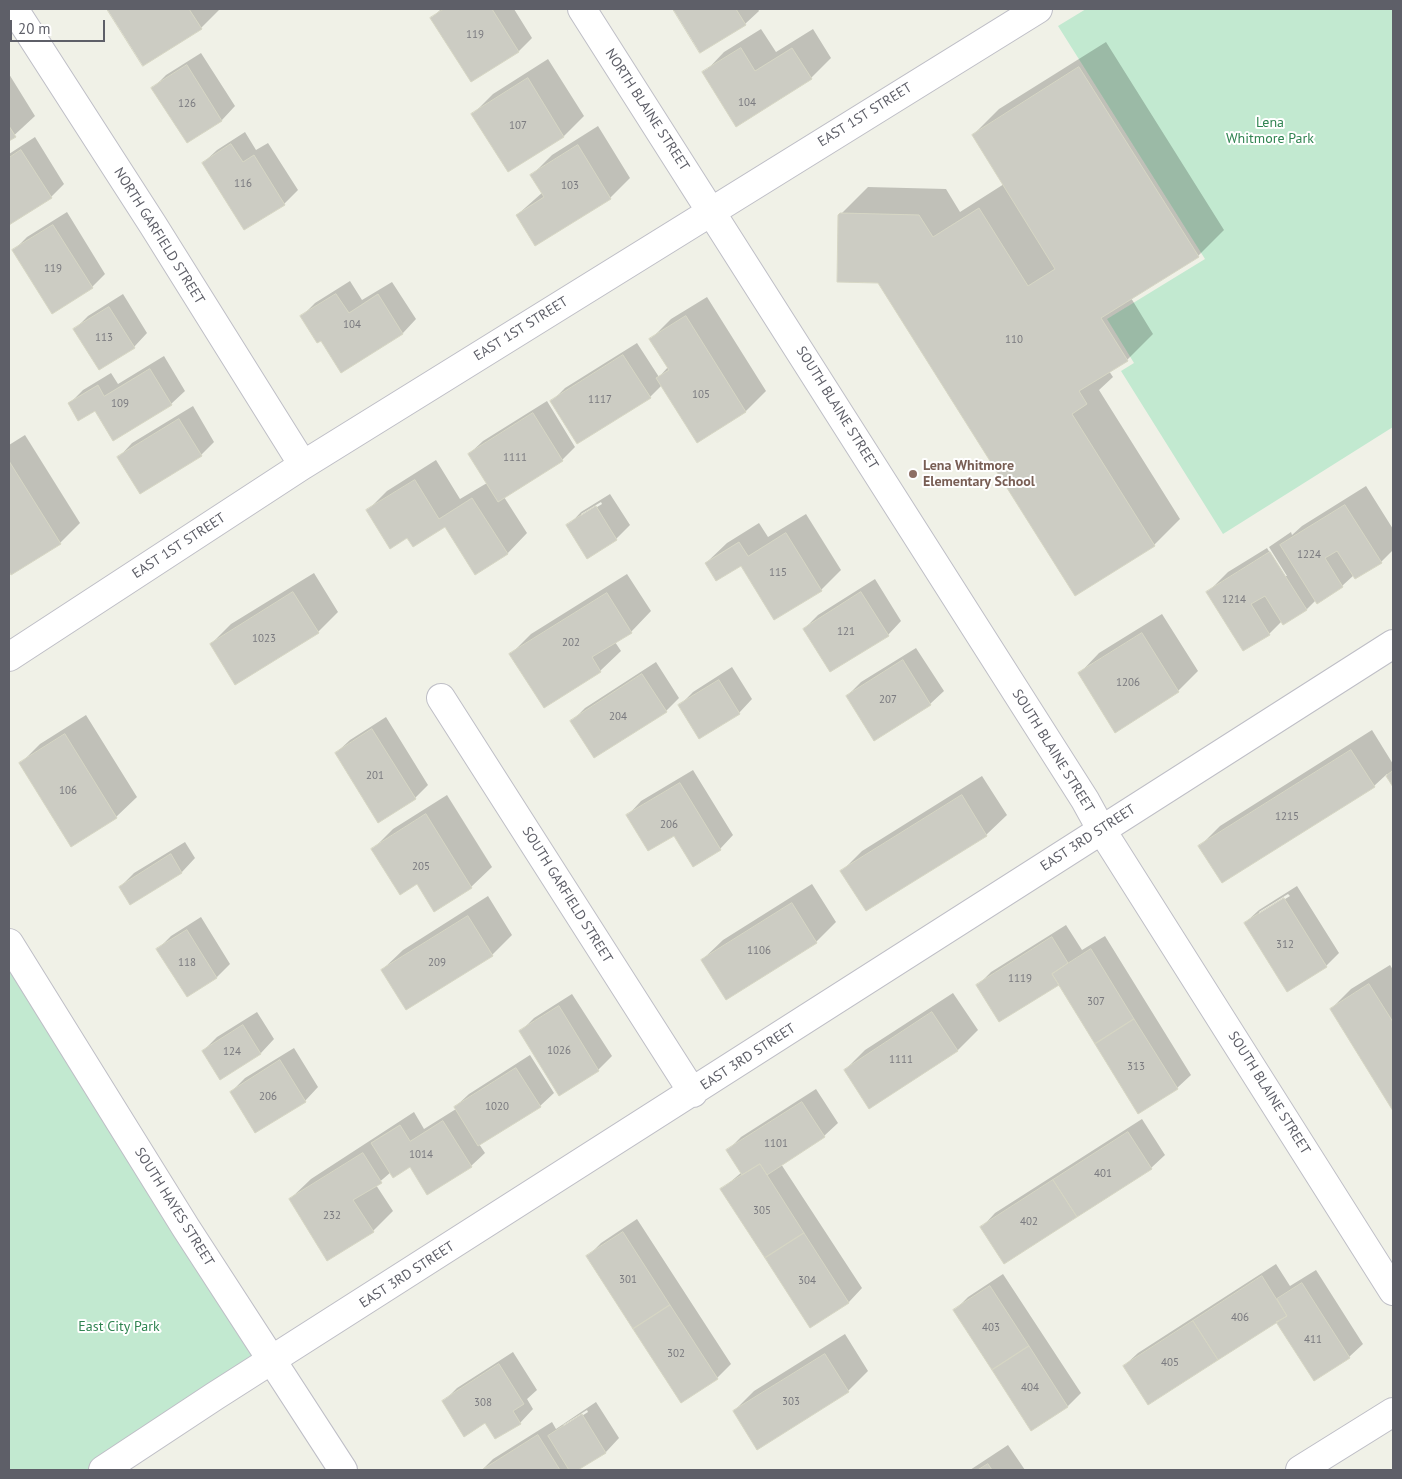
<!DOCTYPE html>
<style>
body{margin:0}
#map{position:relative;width:1402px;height:1479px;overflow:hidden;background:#f0f1e7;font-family:"PT Sans",sans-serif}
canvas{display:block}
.frame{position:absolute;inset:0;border:10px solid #5e5f68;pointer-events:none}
.scale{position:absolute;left:10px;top:20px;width:95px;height:22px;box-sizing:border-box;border:2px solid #5e5f68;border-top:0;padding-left:6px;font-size:15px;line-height:18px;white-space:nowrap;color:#5e5f68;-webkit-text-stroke:4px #fff;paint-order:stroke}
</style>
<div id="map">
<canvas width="1402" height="1479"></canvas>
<div class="frame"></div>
<div class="scale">20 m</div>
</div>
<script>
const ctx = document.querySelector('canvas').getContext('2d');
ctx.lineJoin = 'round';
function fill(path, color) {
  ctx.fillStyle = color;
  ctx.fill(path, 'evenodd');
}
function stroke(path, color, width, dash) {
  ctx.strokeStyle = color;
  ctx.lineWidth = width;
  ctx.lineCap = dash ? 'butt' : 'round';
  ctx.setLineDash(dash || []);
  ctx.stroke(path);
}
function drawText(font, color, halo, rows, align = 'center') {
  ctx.font = font + ' "PT Sans",sans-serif';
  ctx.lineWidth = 4;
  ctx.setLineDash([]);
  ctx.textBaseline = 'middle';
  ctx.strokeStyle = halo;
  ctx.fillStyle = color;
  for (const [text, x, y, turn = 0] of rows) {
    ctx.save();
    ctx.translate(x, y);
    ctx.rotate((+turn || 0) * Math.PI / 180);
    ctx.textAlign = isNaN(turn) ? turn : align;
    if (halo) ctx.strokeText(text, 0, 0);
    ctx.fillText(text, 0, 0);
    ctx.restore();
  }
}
fill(new Path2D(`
 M1086,9h307v418l-170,107 -102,-163 13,-8 -27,-44 98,-60 -147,-233z
 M9,943l264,417 -170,110h-94z`), '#c2e9d0');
fill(new Path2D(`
 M109,9h111l-19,19 -58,36z
 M441,9h73l18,29 -13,13 -48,30 -39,-63z
 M674,9h84l1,2 -14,13 -44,28z
 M761,29l15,23 37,-23 18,29 -20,20 -107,-5 20,-21z
 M1106,42l118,188 -26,26 -67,42 22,36 -26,26 -18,11 4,6 -14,13 81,129 -26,26 -314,-330 28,-28 78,2 14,23 44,-28 -31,-49 26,-26z
 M201,53l34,53 -13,14 -35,22 -34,-54 13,-13z
 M548,59l36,57 -20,20 -55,35 -36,-57 20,-20z
 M9,74l26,42 -26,24z
 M598,126l32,52 -20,20 -74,47 -19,-30 26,-23 -11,-17 20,-20z
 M245,132l11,18 12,-7 30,47 -14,14 -40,25 -41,-66 14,-13z
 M35,137l29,47 -13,13 -42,26v-69z
 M67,212l38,62 -13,13 -78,-37 13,-13z
 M350,281l12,19 30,-18 24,37 -13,14 -61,39 -21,-32 -19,-24 13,-13z
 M123,294l24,39 -13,14 -59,-18 13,-13z
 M707,297l59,94 -20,20 -49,30 -35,-56 -12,12 -98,4 13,-13 72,-45 22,34 9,-10 -17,-28 20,-20z
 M164,356l21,35 -14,13 -76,6 -26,-6 14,-14 28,-17 7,11z
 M547,401l28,46 -13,13 -58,37 23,36 -20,21 -62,-29 -38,11 -40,-25 20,-20 49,-31 24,39 27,-16 -18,-29 14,-13z
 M193,406l21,36 -13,13 -82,2 13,-14z
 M25,435l55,88 -20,20 -48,30 -3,-5v-123z
 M1366,486l27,43v21l-12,12 -27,13 -12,11 -26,14 -9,9 -23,14 -2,-2 -13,13 -61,-42 20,-20 39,-24 17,28h3l-18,-29 22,-15 1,3 10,-9z
 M610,494l20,31 -14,14 -29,18 -19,-31 13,-14zM601,502l1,2 -21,13v-3z
 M806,514l35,56 -20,20 -80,-26 -35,-1 21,-20 32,-20 9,14z
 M314,573l24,39 -20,20 -107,12 20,-20z
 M627,574l24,37 -20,21 -16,10 6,9 -21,20 -89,-17 20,-20z
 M875,579l26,42 -13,14 -84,-6 14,-14z
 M1162,614l36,57 -20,20 -99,-17 20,-21z
 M916,648l28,43 -14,13 -83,-8 14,-14z
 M656,662l23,36 -13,13 -94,10 13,-13z
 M732,667l20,32 -13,14 -59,-8 13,-13z
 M86,715l51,82 -21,20 -45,28 -51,-81 20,-20z
 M386,717l42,68 -13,13 -79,-45 14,-13z
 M1372,730l21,34v21l-6,-11 -13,12 -174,60 20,-20z
 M693,770l40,65 -13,14 -46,-15 -46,-19 13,-14z
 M982,776l25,39 -21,20 -120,75 -24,-39 20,-20z
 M447,795l45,72 -21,20 -37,23 -17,-27 -44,-34 20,-20z
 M185,842l10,16 -13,14 -51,32 -11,-17 14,-14z
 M812,884l24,38 -20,20 -114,18 21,-20z
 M1297,886l42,67 -13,13 -81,-43 14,-13zM1288,894l2,2 -31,19v-3z
 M488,896l24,39 -20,20 -110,15 21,-20z
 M201,917l29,47 -13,13 -30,19 -29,-47 13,-13z
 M1066,925l16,25 23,-14 86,139 -14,13 -118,-105 -81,2 13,-13z
 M1390,965l3,5v138l-62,-99 20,-20z
 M953,993l25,37 -20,20 -88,58 -25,-38 20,-20z
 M572,994l40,62 -14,14 -77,-39 13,-13z
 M257,1012l17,27 -13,14 -41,25 -17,-27 14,-14z
 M294,1048l24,39 -13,14 -74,-9 14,-14z
 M530,1055l24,38 -14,13 -61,38 6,9 -14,13 -61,-1 -19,7 -15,13 17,26 -20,20 -83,-32 21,-20 103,-67 10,17 32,-20 -1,-2 14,-13z
 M816,1089l22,34 -14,13 -43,28 81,124 -13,14 -38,24 -89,-137 20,-17 -14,-22 13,-13z
 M1142,1119l23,36 -14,13 -169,59 13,-14z
 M637,1219l94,145 -14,14 -35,23 -94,-145 13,-13z
 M1276,1264l14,22 26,-16 47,74 -14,13 -72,-36 -153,45 14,-13z
 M1003,1274l78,119 -13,13 -36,23 -77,-119 13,-13z
 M845,1334l23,37 -20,20 -114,20 20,-20z
 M513,1352l24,38 -10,9 6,10 -13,14 -34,-2 -43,-19 14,-14z
 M596,1402l23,36 -13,14 -30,18h-94l11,-11 59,-37 4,7zM587,1410l1,2 -25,16v-3z
 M1008,1445l17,25h-55z`), '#0003');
const building = new Path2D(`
 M107,9h82l13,20 -59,37z
 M444,9h48l27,43 -48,30 -41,-64z
 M673,9h63l10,16 -46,28z
 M741,48l14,23 37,-23 20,31 -76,48 -34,-55z
 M187,65l35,56 -35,22 -36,-55z
 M1079,67l120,190 -98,61 27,43 -49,30 8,13 -15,10 83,132 -80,50 -197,-313 -41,-1 1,-67 2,-2 79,2 14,22 46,-29 49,78 27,-17 -83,-134z
 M528,78l36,59 -56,35 -37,-58z
 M9,126l7,11 -7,4z
 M231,144l12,18 11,-7 31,50 -41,25 -42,-67z
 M578,145l33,54 -76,47 -19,-31 28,-18 -14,-22z
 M21,150l31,48 -43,27v-67z
 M53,225l40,63 -41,26 -40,-64z
 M336,294l13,19 29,-19 25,40 -62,39 -20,-32 -4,2 -17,-27z
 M109,307l26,41 -36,22 -26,-41z
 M686,316l60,96 -49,31 -41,-65 13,-8 -20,-31z
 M623,355l28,43 -74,46 -27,-43z
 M150,369l22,36 -59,36 -18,-30 -17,10 -10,-18 30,-18 6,11z
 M533,413l30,48 -65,41 -30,-48z
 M179,419l23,37 -62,38 -23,-37z
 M9,461l52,83 -50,31 -2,-4z
 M415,480l24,39 33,-21 36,56 -33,21 -30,-48 -32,20 -6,-9 -17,11 -24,-39z
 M1345,505l37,58 -27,16 -18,-28 -12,7 18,29 -26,17 -37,-59z
 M596,506l21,34 -30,19 -21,-34z
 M786,533l36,58 -48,29 -33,-54 -25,15 -11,-18 34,-21 9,14z
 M1270,552l37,58 -24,15 -18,-29 -14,8 19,31 -27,16 -37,-59z
 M293,592l26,41 -84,52 -25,-41z
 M861,592l28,44 -59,36 -27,-43z
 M607,593l25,40 -40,24 9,15 -57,36 -35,-54z
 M1142,633l37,59 -64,41 -37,-60z
 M903,660l28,45 -57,36 -28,-45z
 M642,674l25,38 -73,46 -24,-37z
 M719,680l21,34 -41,25 -21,-34z
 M372,729l44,70 -38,24 -43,-70z
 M65,734l52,84 -46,29 -52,-84z
 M1351,750l24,37 -153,96 -24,-37z
 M1393,771v16l-7,-11z
 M680,783l41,67 -28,17 -19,-31 -26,15 -22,-36z
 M962,795l25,41 -121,75 -26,-40z
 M426,814l46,74 -38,24 -17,-28 -17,11 -29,-46z
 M171,854l11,19 -52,32 -11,-18z
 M1284,898l43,69 -40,25 -43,-69z
 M792,903l25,40 -91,57 -25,-40z
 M468,916l25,40 -87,54 -25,-40z
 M187,930l30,48 -30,19 -31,-48z
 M1052,937l16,26 -16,11 7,11 -60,37 -23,-37z
 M1091,949l43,70 -39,25 -43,-70z
 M1369,984l24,38v89l-63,-102z
 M559,1006l40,65 -40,25 -40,-65z
 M932,1012l26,39 -89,58 -25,-39z
 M1134,1019l44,70 -40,25 -43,-70z
 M243,1025l18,29 -41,26 -18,-29z
 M280,1060l26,42 -51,31 -25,-41z
 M516,1068l25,39 -63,39 -24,-39z
 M802,1102l23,35 -58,38 -7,-11 -18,11 -16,-25z
 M443,1121l29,46 -45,28 -17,-28 -17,11 -22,-35 29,-18 10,16z
 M1128,1132l24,37 -75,48 -24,-37z
 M363,1153l19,30 -29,17 21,32 -47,29 -38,-62z
 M760,1164l44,69 -39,25 -45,-69z
 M1053,1180l24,37 -73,47 -24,-37z
 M623,1232l47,73 -37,24 -47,-73z
 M804,1233l45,70 -39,25 -45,-70z
 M1262,1276l25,40 -69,44 -25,-39z
 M1302,1283l48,75 -36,23 -38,-59 11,-6 -10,-17z
 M990,1286l39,60 -37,24 -39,-60z
 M670,1305l48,74 -37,24 -48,-74z
 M1193,1321l25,39 -70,45 -25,-39z
 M1029,1346l39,61 -37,24 -39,-61z
 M825,1354l24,38 -92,58 -24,-39z
 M499,1364l25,40 -11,7 8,13 -26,15 -10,-16 -21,14 -22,-36z
 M582,1414l24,39 -28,17h-9l-21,-34z
 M538,1435l22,35h-78z
 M988,1464l4,6h-14z`);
fill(building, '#ccccc3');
stroke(building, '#d6d6c4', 1);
const minor = new Path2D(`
 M14,9l139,216 150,240
 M582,9l503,791 16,29 292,462
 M9,657l294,-192 735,-456
 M441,698l252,395
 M9,943l177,285 157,242
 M103,1470l112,-74 1178,-752
 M1300,1470l93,-58`);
stroke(minor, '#bebec6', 30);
stroke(minor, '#fff', 28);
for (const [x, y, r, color] of [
 [913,474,5,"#8d6e63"]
]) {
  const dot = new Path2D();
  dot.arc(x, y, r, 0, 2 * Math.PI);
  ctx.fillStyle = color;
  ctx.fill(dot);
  stroke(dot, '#fff', 2);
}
drawText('11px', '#7a7a7f', null, [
 ["119",475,35],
 ["104",747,103],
 ["126",187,104],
 ["107",518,126],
 ["116",243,184],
 ["103",570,186],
 ["119",53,269],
 ["104",352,325],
 ["113",104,338],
 ["110",1014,340],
 ["105",701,395],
 ["1117",600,400],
 ["109",120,404],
 ["1111",515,458],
 ["1224",1309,555],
 ["115",778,573],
 ["1214",1234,600],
 ["121",846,632],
 ["1023",264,639],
 ["202",571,643],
 ["1206",1128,683],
 ["207",888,700],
 ["204",618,717],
 ["201",375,776],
 ["106",68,791],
 ["1215",1287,817],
 ["206",669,825],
 ["205",421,867],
 ["312",1285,945],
 ["1106",759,951],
 ["118",187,963],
 ["209",437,963],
 ["1119",1020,979],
 ["307",1096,1002],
 ["1026",559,1051],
 ["124",232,1052],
 ["1111",901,1060],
 ["313",1136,1067],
 ["206",268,1097],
 ["1020",497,1107],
 ["1101",776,1144],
 ["1014",421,1155],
 ["401",1103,1174],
 ["305",762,1211],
 ["232",332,1216],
 ["402",1029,1222],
 ["301",628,1280],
 ["304",807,1281],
 ["406",1240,1318],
 ["403",991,1328],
 ["411",1313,1340],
 ["302",676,1354],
 ["405",1170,1363],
 ["404",1030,1388],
 ["303",791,1402],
 ["308",483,1403]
]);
drawText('14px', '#5e5f68', '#fff', [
 ["NORTH BLAINE STREET",647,110,57],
 ["EAST 1ST STREET",865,115,-32],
 ["NORTH GARFIELD STREET",159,236,58],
 ["EAST 1ST STREET",521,329,-32],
 ["SOUTH BLAINE STREET",837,408,58],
 ["EAST 1ST STREET",179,546,-33],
 ["SOUTH BLAINE STREET",1053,751,58],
 ["EAST 3RD STREET",1088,838,-33],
 ["SOUTH GARFIELD STREET",567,895,58],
 ["EAST 3RD STREET",748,1057,-33],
 ["SOUTH BLAINE STREET",1269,1093,58],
 ["SOUTH HAYES STREET",174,1207,58],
 ["EAST 3RD STREET",407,1275,-33]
]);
drawText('14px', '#308451', '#fff', [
 ["Lena",1270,123],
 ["Whitmore Park",1270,139],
 ["East City Park",119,1327]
]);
drawText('bold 14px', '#785e54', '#fff', [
 ["Lena Whitmore",923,466],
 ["Elementary School",923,482]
], 'left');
</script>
